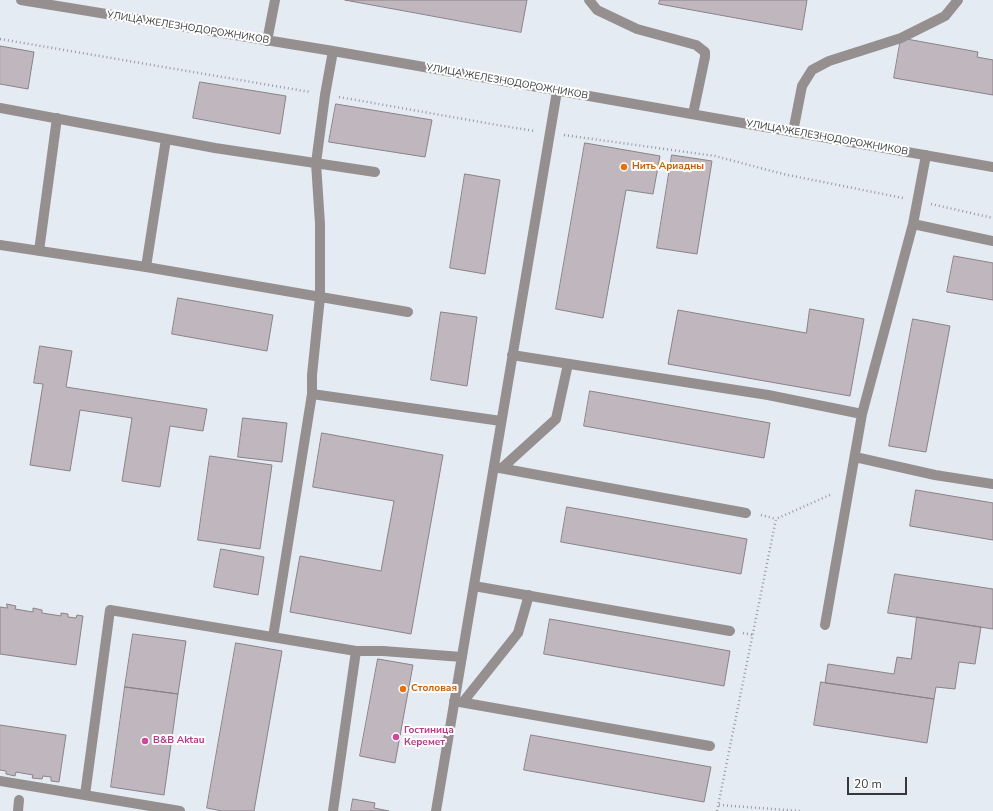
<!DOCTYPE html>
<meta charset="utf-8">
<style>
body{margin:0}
#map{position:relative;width:993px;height:811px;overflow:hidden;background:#e5ebf3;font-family:"Nunito Sans",sans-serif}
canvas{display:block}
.scale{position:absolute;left:847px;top:777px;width:60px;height:18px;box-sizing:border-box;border:2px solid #36383b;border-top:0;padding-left:5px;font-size:12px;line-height:14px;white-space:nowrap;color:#36383b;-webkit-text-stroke:3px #fff;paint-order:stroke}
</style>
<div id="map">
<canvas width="993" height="811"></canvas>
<div class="scale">20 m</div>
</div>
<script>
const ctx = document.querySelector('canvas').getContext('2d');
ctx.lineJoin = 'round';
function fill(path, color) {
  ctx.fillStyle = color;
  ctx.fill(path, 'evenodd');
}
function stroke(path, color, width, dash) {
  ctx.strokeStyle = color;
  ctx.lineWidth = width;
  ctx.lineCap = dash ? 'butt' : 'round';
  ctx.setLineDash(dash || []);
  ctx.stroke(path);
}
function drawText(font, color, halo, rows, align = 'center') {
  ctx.font = font + ' "Nunito Sans",sans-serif';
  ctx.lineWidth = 4;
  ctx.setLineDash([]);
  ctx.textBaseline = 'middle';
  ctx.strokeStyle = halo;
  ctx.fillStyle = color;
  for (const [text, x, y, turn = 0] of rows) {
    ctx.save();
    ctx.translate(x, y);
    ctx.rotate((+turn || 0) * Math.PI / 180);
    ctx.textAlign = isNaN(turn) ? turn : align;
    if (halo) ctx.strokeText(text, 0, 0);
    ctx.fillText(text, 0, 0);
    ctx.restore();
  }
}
const building = new Path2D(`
 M345,0h182l-6,32z
 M660,0h147l-5,30 -143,-26z
 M901,38l77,14 -1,5 16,3v35l-99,-17z
 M0,46l34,6 -6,37 -28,-5z
 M200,82l86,14 -6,38 -87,-16z
 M336,104l96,16 -7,37 -96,-15z
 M585,143l75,13 -7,38 -27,-4 -23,128 -47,-9z
 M672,155l40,6 -15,93 -40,-6z
 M465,174l35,6 -15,94 -35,-6z
 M954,256l39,7v37l-46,-8z
 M178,298l95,17 -6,36 -95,-17z
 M810,309l54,10 -14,77 -182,-32 10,-54 128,23z
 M441,312l36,5 -10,69 -36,-6z
 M913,319l37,7 -24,126 -37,-6z
 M40,346l32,5 -6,36 141,22 -4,22 -33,-5 -10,61 -38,-6 10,-63 -52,-8 -10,61 -40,-6 13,-81 -9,-1z
 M590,391l180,32 -6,35 -180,-32z
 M243,418l44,5 -5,39 -44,-5z
 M322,433l121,22 -32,179 -121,-22 10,-56 81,15 13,-70 -81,-14z
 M210,456l62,9 -12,84 -62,-9z
 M916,490l77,13v37l-83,-14z
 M567,507l180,32 -6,35 -180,-32z
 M221,549l43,8 -6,38 -44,-8z
 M895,574l98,15v40l-105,-16z
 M7,604l9,2 -1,3 18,3v-4l9,2v3l19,3v-3l7,1v3l8,1 1,-3 6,1 -7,49 -76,-11v-47l7,1z
 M917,617l64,10 -6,37 -16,-2 -4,27 -19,-2 -2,12 -109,-16 3,-19 66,10 3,-17 14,2z
 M550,619l180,32 -6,35 -180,-32z
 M133,634l53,7 -8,53 -53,-7z
 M236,643l46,8 -28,160h-32l-15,-3z
 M378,659l35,6 -18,98 -35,-7z
 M821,682l113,17 -7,44 -113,-18z
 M125,687l53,7 -14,101 -53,-8z
 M0,725l66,10 -7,47 -8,-1v-4l-8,-1 -1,3 -10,-1 1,-3 -17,-3 -1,4 -9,-2v-3l-6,-1z
 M531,735l180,32 -7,35 -180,-32z
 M353,799l22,4 -1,5 15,3h-38z`);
fill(building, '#bfb7bd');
stroke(building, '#8a8288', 1);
stroke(new Path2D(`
 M0,39l310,53
 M339,97l164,29 32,5
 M564,135l151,21 68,18 120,24
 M931,204l62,14
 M761,515l15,4
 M743,633l10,2
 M719,805l81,6
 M717,811l59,-292 56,-25`), '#979ba1', 2.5, [1, 3]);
stroke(new Path2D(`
 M21,0l312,51 660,116
 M589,0l8,10 40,19 59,16 9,7v5l-12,57
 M267,41l8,-41
 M0,108l215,40 160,24
 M793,132l9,-46 10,-16 17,-9 72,-23 44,-22 13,-16
 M913,224l80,17
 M0,245l146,22 262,45
 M39,251l18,-133
 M146,267l20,-128
 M512,355l256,40 94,19 51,-190 13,-69
 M312,394l189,27
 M855,457l80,18 58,9
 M494,467l252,46
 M502,468l54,-49 12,-55
 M474,586l256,45
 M825,625l37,-211
 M273,637l39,-243v-19l8,-78v-73l-4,-61 9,-68 8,-44
 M454,701l256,45
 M463,702l55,-69 11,-38
 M0,781l180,30
 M85,795l25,-185 246,41
 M18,811l1,-11
 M333,811l23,-160h27l79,6
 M436,811l121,-720`), '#95908f', 10);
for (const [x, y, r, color] of [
 [624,167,4,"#e8710a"],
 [403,689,4,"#e8710a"],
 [396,737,4,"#d1479c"],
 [145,741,4,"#d1479c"]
]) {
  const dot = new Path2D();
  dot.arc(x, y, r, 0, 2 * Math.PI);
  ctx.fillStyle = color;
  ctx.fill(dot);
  stroke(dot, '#fff', 1.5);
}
drawText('10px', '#36383b', '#fff', [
 ["УЛИЦА ЖЕЛЕЗНОДОРОЖНИКОВ",188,28,9],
 ["УЛИЦА ЖЕЛЕЗНОДОРОЖНИКОВ",507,82,10],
 ["УЛИЦА ЖЕЛЕЗНОДОРОЖНИКОВ",827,138,10]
]);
drawText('bold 10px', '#c56008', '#fff', [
 ["Нить Ариадны",632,167],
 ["Столовая",411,689]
], 'left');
drawText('bold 10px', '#b23c85', '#fff', [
 ["Гостиница",404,731],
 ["Керемет",404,743],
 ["B&B Aktau",153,741]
], 'left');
</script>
